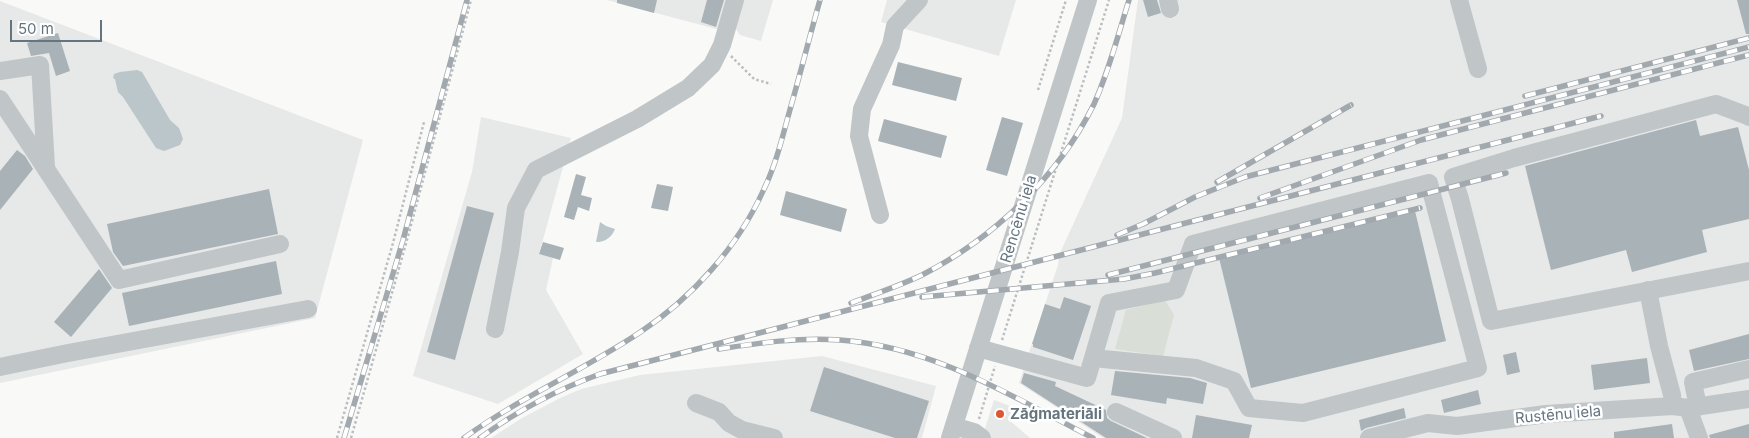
<!DOCTYPE html>
<meta charset="utf-8">
<style>
body{margin:0}
#map{position:relative;width:1749px;height:438px;overflow:hidden;background:#f9f9f7;font-family:Inter,sans-serif}
canvas{display:block}
.scale{position:absolute;left:10px;top:20px;width:92px;height:22px;box-sizing:border-box;border:2px solid #657580;border-top:0;padding-left:6px;font-size:15px;line-height:18px;white-space:nowrap;color:#657580;-webkit-text-stroke:4px #fff;paint-order:stroke}
</style>
<div id="map">
<canvas width="1749" height="438"></canvas>
<div class="scale">50 m</div>
</div>
<script>
const ctx = document.querySelector('canvas').getContext('2d');
ctx.lineJoin = 'round';
function fill(path, color) {
  ctx.fillStyle = color;
  ctx.fill(path, 'evenodd');
}
function stroke(path, color, width, dash) {
  ctx.strokeStyle = color;
  ctx.lineWidth = width;
  ctx.lineCap = dash ? 'butt' : 'round';
  ctx.setLineDash(dash || []);
  ctx.stroke(path);
}
function drawText(font, color, halo, rows, align = 'center') {
  ctx.font = font + ' Inter,sans-serif';
  ctx.lineWidth = 5;
  ctx.setLineDash([]);
  ctx.textBaseline = 'middle';
  ctx.strokeStyle = halo;
  ctx.fillStyle = color;
  for (const [text, x, y, turn = 0] of rows) {
    ctx.save();
    ctx.translate(x, y);
    ctx.rotate((+turn || 0) * Math.PI / 180);
    ctx.textAlign = isNaN(turn) ? turn : align;
    if (halo) ctx.strokeText(text, 0, 0);
    ctx.fillText(text, 0, 0);
    ctx.restore();
  }
}
fill(new Path2D(`
 M607,0h121l-8,30z
 M741,0h32l-12,41 -21,-6 -6,-9z
 M887,0h129l-17,56 -118,-34z
 M1138,0h611v438h-646l-84,-55 39,-118 1,-10 63,-137z
 M0,1l363,139 -48,178 -315,65z
 M481,117l90,21 -32,116 14,4 -7,32 37,64 -85,50 -85,-28 59,-204z
 M822,356l114,30 -14,52h-431l31,-20 38,-20 21,-9 59,-14z
 M994,400l19,7 -4,13 21,18h-48z`), '#e7e8e8');
fill(new Path2D(`
 M1165,300l9,15 -11,41 -48,-7 11,-39z`), '#d9ded6');
fill(new Path2D(`
 M137,70l5,2 28,48 9,8 4,11 -3,6 -16,6 -8,-3 -33,-51 -5,-5 -3,-13 -2,-1 1,-4 6,-2z
 M600,222l6,4 9,3c-3,8 -11,14 -19,13z`), '#bac6ca');
fill(new Path2D(`
 M617,0h40l-3,13 -37,-10z
 M707,0h17l-8,27 -15,-5z
 M1143,0h14l4,13 -13,4z
 M1737,0h12v34h-3z
 M58,33l12,38 -14,5 -7,-23 -18,3 -4,-13z
 M898,62l64,16 -6,23 -64,-16z
 M1002,117l21,6 -16,53 -21,-6z
 M884,119l63,17 -6,22 -63,-17z
 M1696,120l4,16 38,-9 11,43v49l-47,11 5,22 -75,20 -6,-22 -75,20 -26,-104z
 M17,150l8,6 8,13 -33,41v-39z
 M576,174l10,3 -5,18 11,3 -3,13 -11,-4 -4,13 -10,-3z
 M657,184l16,3 -5,24 -17,-3z
 M269,189l9,45 -155,32 -10,-14 -6,-28z
 M786,191l61,18 -6,23 -61,-17z
 M467,206l27,7 -39,147 -28,-8z
 M1415,211l31,130 -195,47 -32,-130z
 M543,242l21,6 -4,12 -21,-6z
 M276,261l6,33 -153,32 -7,-33z
 M99,269l13,19 -41,49 -17,-15z
 M1064,297l27,9 -18,54 -40,-13v-3h-1l13,-40 15,5z
 M1749,334v25l-55,12 -5,-21z
 M1516,352l4,20 -13,3 -4,-20z
 M1647,358l3,25 -56,7 -3,-25z
 M824,367l105,34 -12,37h-22l-85,-27z
 M1115,371l75,7 17,5 -4,21 -36,-6 -1,6 -55,-9z
 M1024,373l32,9 -1,4 51,24 1,8 4,3 36,17h-41l-85,-55z
 M1478,390l3,14 -37,9 -3,-13z
 M1404,408l2,10 -40,10 -5,3 -2,-11z
 M1196,415l56,10 -3,13h-57z
 M1672,424l2,14h-60v-6z
 M1749,424v14h-39l-1,-3z`), '#a9b2b7');
stroke(new Path2D(`
 M731,56l23,23 17,5
 M1038,90l28,-90
 M1002,340l107,-340
 M979,419l16,-53
 M337,438l56,-195 31,-121
 M351,438l56,-198 64,-240`), '#bbbec0', 2.5, [2.5, 2.5]);
stroke(new Path2D(`
 M1168,0l2,9
 M1459,0l19,69
 M0,71l40,-6 6,102
 M0,99l119,181 161,-36
 M1749,117l-1,-1 -32,-12 -202,54 -61,19 7,22 31,122 258,-50
 M880,215l-21,-79 3,-27 29,-64 4,-19 24,-26
 M1648,290l11,56 13,49 1,11
 M495,329l15,-77 6,-44 20,-38 101,-51 51,-31 24,-23 10,-20 13,-45
 M978,348l109,30 6,-20 103,10 38,13 15,27 54,5 175,-45 -49,-185 -236,61 -17,46 -67,13 -16,55
 M0,367l68,-14 240,-44
 M696,403l23,9 10,11 13,7 32,8
 M1698,407l-5,-25 56,-13
 M1688,408l11,30
 M1116,412l57,26
 M954,426l20,6 8,6
 M950,438l138,-438
 M1369,438l59,-15 29,3 89,-12 127,-8 15,2 61,-9`), '#c0c5c8', 18);
const rail = new Path2D(`
 M1525,96l224,-58
 M1217,182l134,-77
 M1260,198l161,-58 328,-85
 M1117,235l26,-11 52,-27 50,-20 504,-130
 M1108,275l398,-102
 M922,297l202,-18 31,-6 265,-65
 M851,303c24,-9 48,-17 71,-28 72,-37 136,-98 172,-171 15,-33 24,-69 35,-104
 M719,349c40,-6 80,-12 121,-9 94,7 171,56 253,98
 M344,438l59,-198 64,-240
 M464,438c55,-40 118,-67 175,-105 53,-35 99,-86 125,-144 13,-27 19,-55 27,-83 10,-35 19,-71 29,-106
 M480,438c37,-27 76,-48 120,-64l1001,-258`);
stroke(rail, '#a2a9ae', 5.5);
stroke(rail, '#fff', 4, [11]);
for (const [x, y, r, color] of [
 [1000,414,5,"#dd5732"]
]) {
  const dot = new Path2D();
  dot.arc(x, y, r, 0, 2 * Math.PI);
  ctx.fillStyle = color;
  ctx.fill(dot);
  stroke(dot, '#fff', 2);
}
drawText('15px', '#657580', '#fff', [
 ["Rencēnu iela",1019,219,-73],
 ["Rustēnu iela",1558,415,-5]
]);
drawText('bold 15px', '#657580', '#fff', [
 ["Zāģmateriāli",1010,414]
], 'left');
</script>
